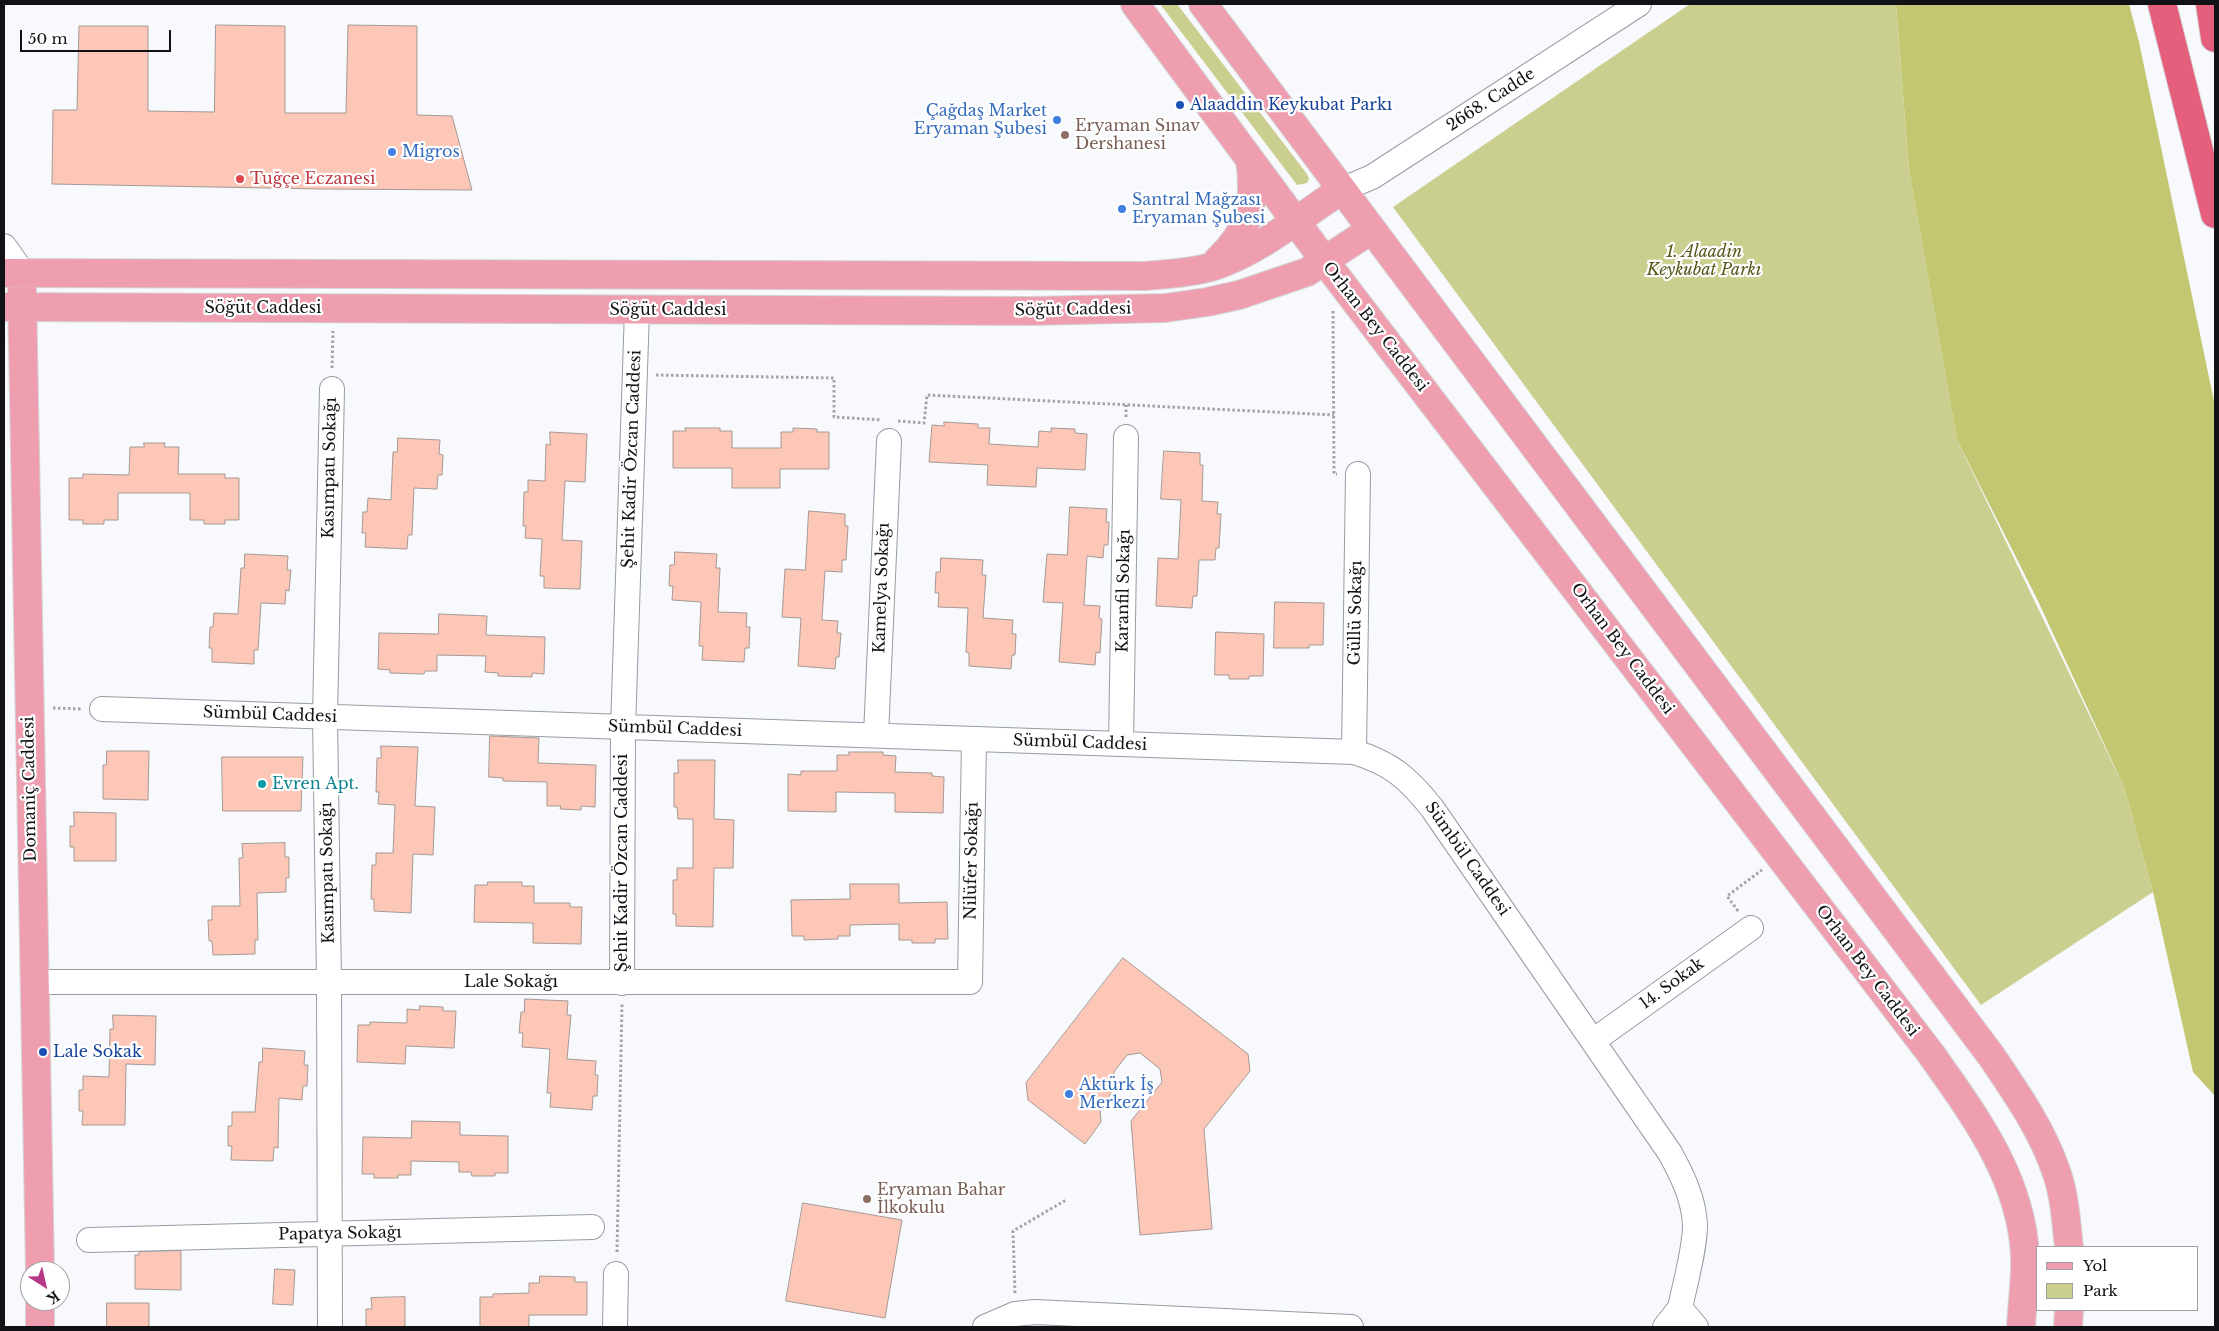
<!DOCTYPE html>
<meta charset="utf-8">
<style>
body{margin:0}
#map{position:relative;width:2219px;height:1331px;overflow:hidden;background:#f7f9fd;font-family:"Libre Baskerville",serif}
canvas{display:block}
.frame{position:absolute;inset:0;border:5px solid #111215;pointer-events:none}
.legend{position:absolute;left:2036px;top:1246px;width:162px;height:65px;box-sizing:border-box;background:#fff;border:1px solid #a0a0a1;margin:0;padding:6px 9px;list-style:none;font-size:15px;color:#111215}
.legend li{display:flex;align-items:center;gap:10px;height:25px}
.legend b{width:25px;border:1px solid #a0a0a1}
.north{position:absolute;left:20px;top:1261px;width:50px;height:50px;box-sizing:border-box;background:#fff;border:1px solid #a0a0a1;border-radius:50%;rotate:145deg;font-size:14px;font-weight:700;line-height:20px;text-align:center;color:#111215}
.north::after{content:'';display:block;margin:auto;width:18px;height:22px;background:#b63989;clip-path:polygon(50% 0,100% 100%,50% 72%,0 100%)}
.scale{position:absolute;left:20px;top:30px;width:151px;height:22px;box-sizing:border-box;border:2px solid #111215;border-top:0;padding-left:6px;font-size:15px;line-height:18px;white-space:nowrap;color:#111215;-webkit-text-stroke:4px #fff;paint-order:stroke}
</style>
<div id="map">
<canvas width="2219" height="1331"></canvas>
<div class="frame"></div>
<ul class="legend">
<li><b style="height:6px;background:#ef9eb0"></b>Yol</li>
<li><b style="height:14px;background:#cace8e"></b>Park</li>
</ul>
<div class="north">K</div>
<div class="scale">50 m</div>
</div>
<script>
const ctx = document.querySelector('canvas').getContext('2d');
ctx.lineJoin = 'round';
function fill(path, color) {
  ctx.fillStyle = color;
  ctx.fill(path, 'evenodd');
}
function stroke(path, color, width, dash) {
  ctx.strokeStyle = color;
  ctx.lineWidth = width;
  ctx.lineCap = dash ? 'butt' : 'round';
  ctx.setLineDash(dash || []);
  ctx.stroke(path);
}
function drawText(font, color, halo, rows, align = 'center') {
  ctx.font = font + ' "Libre Baskerville",serif';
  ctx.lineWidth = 4.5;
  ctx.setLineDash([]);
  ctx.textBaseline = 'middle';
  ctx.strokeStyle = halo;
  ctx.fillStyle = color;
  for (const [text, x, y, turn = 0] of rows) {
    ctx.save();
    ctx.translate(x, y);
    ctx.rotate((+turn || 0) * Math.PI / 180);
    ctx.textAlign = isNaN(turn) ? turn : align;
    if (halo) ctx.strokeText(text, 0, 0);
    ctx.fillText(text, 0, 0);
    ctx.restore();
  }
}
fill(new Path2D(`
 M1160,4h17l130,170 2,5 -2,4 -10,2z
 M1690,4h206l13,166 48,270 167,347 29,105 -172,113 -588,-798z`), '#cace8e');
fill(new Path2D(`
 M1896,4h233l10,38 76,364v690l-22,-24 -40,-180 -29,-105 -86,-186 -81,-161 -48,-270z`), '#c3c772');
const building = new Path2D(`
 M216,25l69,1v87h61l2,-88 69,1v89l35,1 20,74 -151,-1 -269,-5 1,-74h24l2,-84h69v85l66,1z
 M944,422l34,2v4h12l-1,16 49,3 1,-16 12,1v-4l24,1v4l12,1 -2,36 -48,-2 -1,19 -49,-2 1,-20 -59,-3 3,-37 12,1z
 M685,428h35v3h12v17h49v-16h12v-4l24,1v3h12v37h-49v19h-48v-20h-59v-37h13z
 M550,432l37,2 -2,48 -20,-1 -3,59 20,1 -2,48 -36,-1v-12h-4l2,-37 -17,-1 1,-12h-3l1,-34h4v-12l17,1 1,-37 4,1z
 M398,438l42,2 -1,14 4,1 -1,20h-4l-1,14 -23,-1 -2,47h-4l-1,14 -42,-2 1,-14h-4l1,-21h4l1,-14 23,2 2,-48h4z
 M144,443h21l-1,4h15l-1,27h47v4h14v42h-14v4h-21v-4h-14v-27h-72v27h-14v4h-21v-4h-14v-42h14v-4l46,1 1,-28h14z
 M1164,451l36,2v12h3l-1,36 16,1 -1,12h4l-2,34h-3l-1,12h-16l-2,36h-4l-1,12 -36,-2 2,-48 20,1 3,-59 -20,-1z
 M1070,507l37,2 -1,13h3l-1,23h-4l-1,13 -16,-2 -3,49 16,1 -1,12 3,1 -2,34 -4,-1 -1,13 -36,-3 4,-59 -20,-1 4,-48 20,1z
 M809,511l36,3v12h3l-2,34h-4v12l-17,-1 -3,49 16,1 -1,12h4l-2,24h-3l-1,12 -37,-3 3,-48 -19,-1 3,-48 20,1z
 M675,552l42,2 -1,14h4l-2,44 29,1 -1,14h4l-1,21h-4l-1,14 -42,-2 1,-14h-4l2,-44 -29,-2 1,-14h-4l1,-21h4z
 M245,554l43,2 -1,14h4l-2,21 -3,-1 -1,14 -24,-1 -3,47h-4v14l-42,-2v-14h-3l1,-21h3l1,-14 24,1 3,-46h3z
 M941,558l42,2 -1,15h4l-3,43 30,2 -1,14h4l-1,21h-3l-1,14 -42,-3v-13l-3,-1 2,-44 -30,-1 1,-14h-4l1,-21h4z
 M1275,602l49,1 -1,42h-14v3h-35z
 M439,614l48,2 -1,19 59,2 -1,37 -12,-1v4l-34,-1v-3l-13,-1 1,-16 -49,-1v16h-12l-1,3 -34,-1v-3l-12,-1 1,-36 59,1z
 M1216,632l48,2 -1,42h-14v3h-20v-4h-14z
 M490,736l49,2 -1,25 58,2 -1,42 -14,-1v4l-21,-1 1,-3h-14v-24l-44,-1v-3l-14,-1z
 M381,746l37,1 -3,59 20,1 -2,48 -20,-1 -2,59 -37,-2v-12h-3l1,-34h4v-12h17l2,-48 -17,-1 1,-12h-3l1,-34h4z
 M107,751h42l-1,49 -45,-1v-34h3z
 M849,752h34v3l13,1 -1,16 37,1v3l12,1 -1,36 -48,-1v-19l-59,-1v20l-48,-1v-37l13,1v-4h36v-16h12z
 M222,757h81l-2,54h-78z
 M678,760h37l-1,59 20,1 -1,48h-19l-1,59 -37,-1v-12h-3v-34h4v-12h16v-49h-15l-1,-12h-3v-34h4z
 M74,812l42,1v48h-42v-14h-4v-21h4z
 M285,843v14h4v21h-3v14l-29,1 1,47h-3v14l-42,1 -1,-14h-3l-1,-21h4v-14h28l-1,-48h4l-1,-14z
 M488,882h34v4h12v17h36v4h12l-1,37 -48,-1v-20l-59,-1 1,-37h12z
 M850,884h49v19l48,-1 1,37h-13v4h-23v-3h-13v-16l-49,1v11h-12v3l-34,1v-4h-12l-1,-36 59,-1z
 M1123,958l125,96 2,17 -46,58 8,100 -72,6 -9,-114 31,-39 -2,-13 -20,-16 -13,2 -13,17 2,15 -16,21 1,14 -16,22 -57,-44 -2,-17z
 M525,999l43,2 -1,14h4l-4,44 29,2 -1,14h3l-1,21h-4l-1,14 -42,-3 1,-14h-4l3,-44 -28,-2 1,-14h-4l2,-21h3z
 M420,1006l23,1v4h13l-2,37 -48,-2 -1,18 -48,-2 1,-37h12v-3l37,1v-14l12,1z
 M113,1015l43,1 -1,49 -29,-1 -1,61h-43l1,-14h-4v-21h4v-14l26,1 1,-48h3z
 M263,1048l42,3 -1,14h4l-1,21h-4l-1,14 -23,-2 -1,50 -4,-1 -1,14 -42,-1 1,-14h-4v-20h4v-14h23l4,-50h3z
 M412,1121l48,1v13l48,1v37h-13v3h-23l-1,-4h-12v-10l-48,-1v14h-13v3h-24v-4h-12l1,-37 48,1z
 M803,1203l99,17 -17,98 -99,-17z
 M181,1251v39l-46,-1v-34h4v-3z
 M275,1269l20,1 -2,35 -20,-1z
 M540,1276l35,1v5h12v33h-58v12h-49v-30h13v-3l36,-1v-10h10z
 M405,1297v30h-39v-18h6l-1,-11z
 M107,1303h42v24h-42z`);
fill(building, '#fcc7b6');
stroke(building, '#a59995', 1);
const minor = new Path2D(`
 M1341,190l31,-13 267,-173
 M4,246l19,27
 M102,709l1252,43c37,11 54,26 78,56l238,345c12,22 24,46 25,72 0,24 -10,59 -15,83l16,19
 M876,735l13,-294
 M1121,744l5,-307
 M1354,752l4,-278
 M51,982h919l4,-243
 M622,983l1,-256 14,-417
 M1593,1041l158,-113
 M89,1240l503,-13
 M330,1327l-1,-345 -4,-265 7,-328
 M615,1327l1,-53
 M985,1327l30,-13 20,-2 316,15
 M1665,1327l15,-19`);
const major = new Path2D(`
 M1135,4l198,268 598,782c43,61 90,123 94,201 1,24 -3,49 -4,72
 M1203,4l789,1053c25,37 50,73 64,114 9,25 10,51 13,76
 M1218,260c32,-30 38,-58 32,-100
 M4,273l1142,3c22,-2 44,-3 65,-9 44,-13 91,-51 130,-77
 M22,290l18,981
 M4,307l1028,4 133,-3 42,-6 32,-7 68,-23 64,-42
 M40,1327v-26
 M2068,1327l1,-17`);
const highway = new Path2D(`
 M2162,4l53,210
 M2210,4l5,34`);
stroke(minor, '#979ba5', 26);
stroke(major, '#d4d4d5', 30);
stroke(highway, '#d4d4d5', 30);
stroke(new Path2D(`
 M1333,311l1,163h3
 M332,368l1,-37
 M656,375l178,3v39l48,3
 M1126,417v-12
 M898,421l26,2 3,-28 407,20
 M53,708l29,1
 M1738,911l-11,-15 35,-26
 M617,1252l5,-248
 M1015,1293l-2,-62 53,-31`), '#a2a4a8', 3, [2.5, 2.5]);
stroke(minor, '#fff', 24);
stroke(major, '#ef9eb0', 28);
stroke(highway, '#e55e7b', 28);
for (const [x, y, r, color] of [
 [1180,105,5,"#1a4fb4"],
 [1057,120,5,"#3f7fe0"],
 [1065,135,5,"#8d6e63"],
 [392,152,5,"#3f7fe0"],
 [240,179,5,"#e0444e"],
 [1122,209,5,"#3f7fe0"],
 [262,784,5,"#0f9aa8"],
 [43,1052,5,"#1a4fb4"],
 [1069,1094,5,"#3f7fe0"],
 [867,1199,5,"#8d6e63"]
]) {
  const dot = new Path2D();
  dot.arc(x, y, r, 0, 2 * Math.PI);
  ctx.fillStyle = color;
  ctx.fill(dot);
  stroke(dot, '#fff', 2);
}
drawText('16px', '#111215', '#fff', [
 ["2668. Cadde",1491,100,-33],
 ["Söğüt Caddesi",263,308],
 ["Söğüt Caddesi",668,310],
 ["Söğüt Caddesi",1073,310,-1],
 ["Orhan Bey Caddesi",1375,327,52],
 ["Şehit Kadir Özcan Caddesi",632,459,-88],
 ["Kasımpatı Sokağı",330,468,-89],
 ["Kamelya Sokağı",882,588,-88],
 ["Karanfil Sokağı",1124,591,-89],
 ["Güllü Sokağı",1356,613,-89],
 ["Orhan Bey Caddesi",1622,649,53],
 ["Sümbül Caddesi",270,715,2],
 ["Sümbül Caddesi",675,729,2],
 ["Sümbül Caddesi",1080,743,2],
 ["Domaniç Caddesi",30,789,-91],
 ["Sümbül Caddesi",1467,859,55],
 ["Nilüfer Sokağı",972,861,-89],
 ["Şehit Kadir Özcan Caddesi",622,863,-90],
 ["Kasımpatı Sokağı",328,873,-91],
 ["Orhan Bey Caddesi",1867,971,53],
 ["Lale Sokağı",511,982],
 ["14. Sokak",1672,984,-36],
 ["Papatya Sokağı",340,1234,-1]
]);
drawText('16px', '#164399', '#fff', [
 ["Alaaddin Keykubat Parkı",1190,105],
 ["Lale Sokak",53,1052]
], 'left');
drawText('16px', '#366cbe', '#fff', [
 ["Çağdaş Market",1047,111,"right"],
 ["Eryaman Şubesi",1047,129,"right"],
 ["Migros",402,152],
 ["Santral Mağzası",1132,200],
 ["Eryaman Şubesi",1132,218],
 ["Aktürk İş",1079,1085],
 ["Merkezi",1079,1103]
], 'left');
drawText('16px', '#785e54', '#fff', [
 ["Eryaman Sınav",1075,126],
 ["Dershanesi",1075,144],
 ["Eryaman Bahar",877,1190],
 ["İlkokulu",877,1208]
], 'left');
drawText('16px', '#be3a42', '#fff', [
 ["Tuğçe Eczanesi",250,179]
], 'left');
drawText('italic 16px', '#565819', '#fff', [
 ["1. Alaadin",1704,252],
 ["Keykubat Parkı",1704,270]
]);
drawText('16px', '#0d838f', '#fff', [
 ["Evren Apt.",272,784]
], 'left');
</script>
